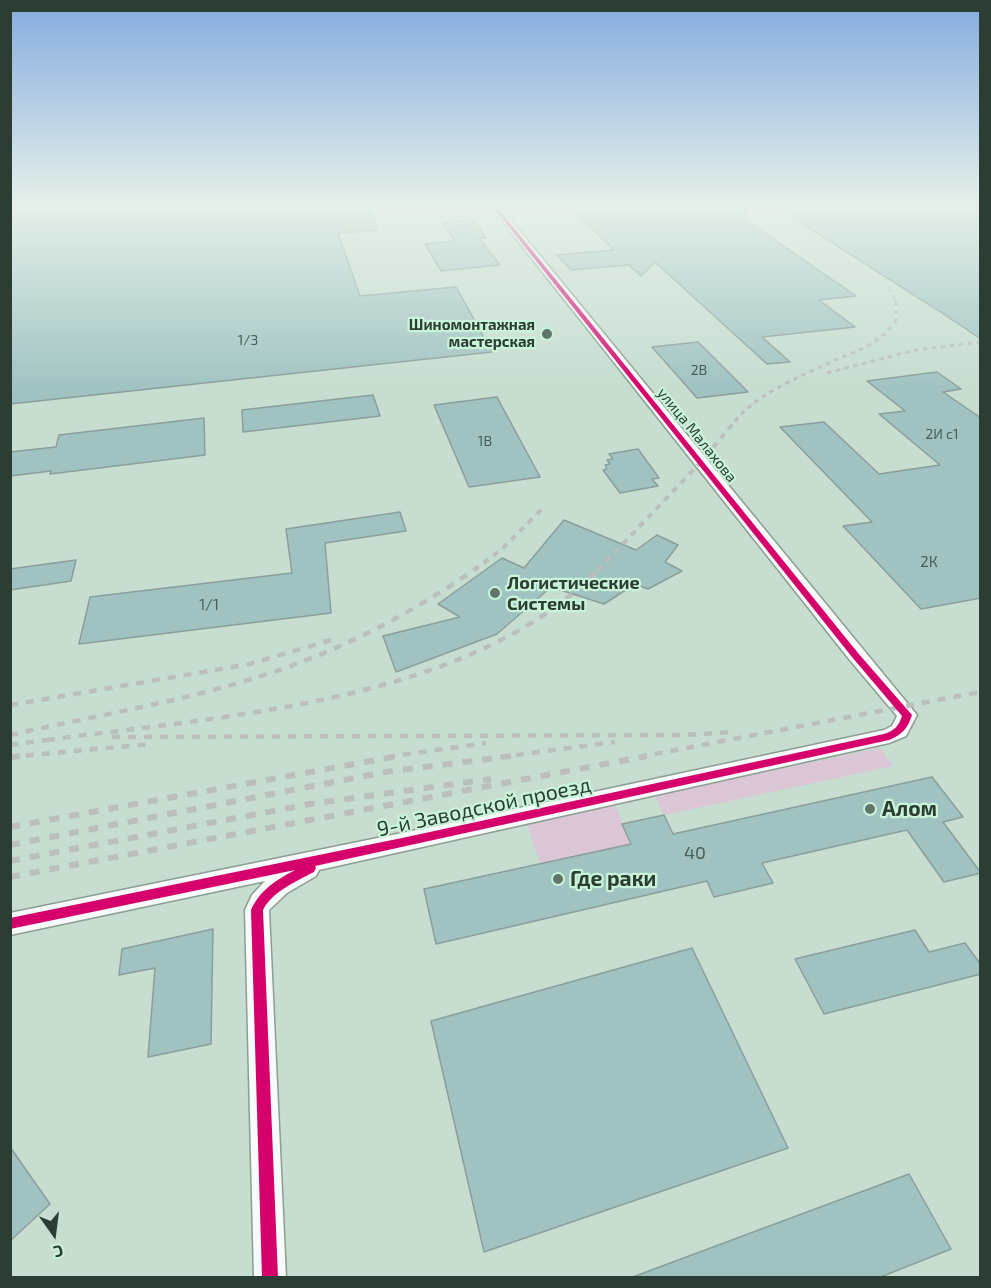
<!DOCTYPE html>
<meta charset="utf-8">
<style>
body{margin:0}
#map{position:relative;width:991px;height:1288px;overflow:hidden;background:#c6ddcf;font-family:"Exo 2",sans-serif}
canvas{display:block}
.frame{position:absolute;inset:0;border:12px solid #2c3d33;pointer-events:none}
.north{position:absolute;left:24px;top:1204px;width:60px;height:60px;-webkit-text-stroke:4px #c9f4da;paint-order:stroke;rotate:166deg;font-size:16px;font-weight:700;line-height:24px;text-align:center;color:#2c3d33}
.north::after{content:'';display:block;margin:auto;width:21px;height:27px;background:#2c3d33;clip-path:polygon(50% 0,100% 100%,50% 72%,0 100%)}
</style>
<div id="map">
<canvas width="991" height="1288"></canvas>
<div class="frame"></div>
<div class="north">С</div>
</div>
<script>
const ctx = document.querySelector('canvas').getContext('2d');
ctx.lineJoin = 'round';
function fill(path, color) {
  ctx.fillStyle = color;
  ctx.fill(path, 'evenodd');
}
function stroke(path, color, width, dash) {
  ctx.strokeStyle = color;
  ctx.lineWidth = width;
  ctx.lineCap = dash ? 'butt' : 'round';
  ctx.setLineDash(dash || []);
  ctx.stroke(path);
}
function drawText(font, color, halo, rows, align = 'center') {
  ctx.font = font + ' "Exo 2",sans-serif';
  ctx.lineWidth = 4.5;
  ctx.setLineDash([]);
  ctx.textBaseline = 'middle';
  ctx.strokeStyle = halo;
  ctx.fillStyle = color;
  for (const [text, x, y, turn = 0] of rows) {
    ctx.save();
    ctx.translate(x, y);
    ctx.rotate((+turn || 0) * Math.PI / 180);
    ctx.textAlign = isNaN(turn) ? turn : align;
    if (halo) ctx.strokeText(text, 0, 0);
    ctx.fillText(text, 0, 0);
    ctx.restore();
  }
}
fill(new Path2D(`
 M880,748l13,18 -229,49 -9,-20z
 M615,805l16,39 -91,19 -13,-39z`), '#dbc6d5');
const building = new Path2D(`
 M10,207h358l10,23 -40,3 22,63 96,-9 36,65 -482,52z
 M570,207h180l-7,11 113,78 -37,4 36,27 -93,10 28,25 -23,2 -112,-102 -14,14 -12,-11 -58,5 -14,-15 57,-5z
 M776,207h205v132l-39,-26z
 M473,220l13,18h-7l21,27 -59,6 -16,-27 30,-3 -12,-18z
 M698,342l50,50 -51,6 -45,-51z
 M937,372l24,17 -18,3 38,26v180l-60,11 -78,-83 29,-4 -92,-95 44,-5 55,52 61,-9 -61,-51 26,-3 -38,-30z
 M373,395l7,21 -137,16 -1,-22z
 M497,397l43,80 -71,10 -35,-82z
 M204,418l1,37 -155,19 1,-3 -41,5v-24l46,-5 3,-12z
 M638,449l21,29 -7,1 6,7 -38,7 -17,-23 4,-1 -2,-4 5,-1 -3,-4 6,-1 -4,-5z
 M400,512l6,19 -81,12 6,70 -252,31 11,-47 202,-24 -6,-44z
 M564,520l72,30 21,-15 21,10 -13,17 17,9 -34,18 -13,-5 -31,20 -53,-17 -54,47 -101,38 -13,-36 77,-19 -22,-13 64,-46 22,10z
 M76,560l-5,21 -61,9v-21z
 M932,777l31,40 -20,5 38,51 -37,9 -37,-52 -145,33 11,20 -59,14 -7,-16 -271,63 -12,-55 207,-45 -9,-20 42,-9 9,19z
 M213,929l-2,115 -63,13 7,-89 -36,7 3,-26z
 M915,930l14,22 36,-9 16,22v9l-157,40 -29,-55z
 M692,948l96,200 -304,104 -53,-231z
 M10,1147l40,57 -40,37z
 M909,1174l42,75 -73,29h-248z`);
fill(building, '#a0c3c2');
stroke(building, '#8a9e9b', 1.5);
const street = new Path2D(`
 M491,207h9l417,508 -11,21 -17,7 -570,127 -3,6 -29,17 -18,17 17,368h-32l-9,-368 7,-15 13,-14 -255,54v-22l392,-80 482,-103 8,-4 5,-10 -48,-57z`);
stroke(street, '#8c9d93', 3);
fill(street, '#f6faf8');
stroke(new Path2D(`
 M889,289l8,13`), '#babfbc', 2, [4, 4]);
stroke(new Path2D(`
 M827,373l88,-23 65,-8
 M735,421c23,-28 64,-44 96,-59 25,-11 50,-18 65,-42v-19`), '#babfbc', 3, [4.5, 4.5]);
stroke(new Path2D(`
 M474,570l28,-21 41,-41
 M598,570l102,-107 37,-44`), '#babfbc', 4, [6, 6]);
stroke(new Path2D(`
 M10,705l240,-41 81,-24
 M10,735c97,-22 197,-37 291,-73 62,-23 121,-56 176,-94
 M112,737l571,-2 50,-3
 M47,740c175,-24 424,-37 553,-172
 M10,745l45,-6
 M10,757l140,-13
 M387,757l99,-14
 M500,757l115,-15
 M639,757l341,-65`), '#babfbc', 4.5, [8, 8]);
stroke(new Path2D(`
 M10,757l16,-1
 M10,827l388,-71
 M10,845l375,-73 126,-16
 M10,861l300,-57 181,-25
 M10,877l637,-121`), '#babfbc', 6, [10, 10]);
fill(new Path2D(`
 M493,207h4l361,446 54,62c-4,13 -10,20 -23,25l-574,126 1,2 -2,4c-19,10 -41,19 -51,38l15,368h-16l-11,-368c9,-20 25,-30 44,-40l-285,59v-11l392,-80 482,-104c10,-3 15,-8 18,-18l-50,-59z`), '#d6006c');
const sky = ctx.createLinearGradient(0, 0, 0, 388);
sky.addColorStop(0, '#85abdf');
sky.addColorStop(0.53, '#e5f0e9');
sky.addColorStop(1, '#e5f0e900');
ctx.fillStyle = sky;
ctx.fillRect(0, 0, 991, 388);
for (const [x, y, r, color] of [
 [547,334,6,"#62756a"],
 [495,593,6,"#62756a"],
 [870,809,6,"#62756a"],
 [558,879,6,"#62756a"]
]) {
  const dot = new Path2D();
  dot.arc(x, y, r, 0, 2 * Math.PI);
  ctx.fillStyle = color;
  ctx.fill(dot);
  stroke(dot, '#c9f4da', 2);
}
drawText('14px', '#495e57', null, [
 ["1/3",248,340],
 ["2В",699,370],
 ["2И с1",942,434],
 ["1В",485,441]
]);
drawText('bold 15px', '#2c3d33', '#c9f4da', [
 ["Шиномонтажная",535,325],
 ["мастерская",535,342]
], 'right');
drawText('15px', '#2c3d33', '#c9f4da', [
 ["улица Малахова",697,435,51]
]);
drawText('15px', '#495e57', null, [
 ["2К",929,562],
 ["1/1",209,605]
]);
drawText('bold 18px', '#2c3d33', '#c9f4da', [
 ["Логистические",507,583],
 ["Системы",507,604]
], 'left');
drawText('18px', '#495e57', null, [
 ["40",695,853]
]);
drawText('21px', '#2c3d33', '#c9f4da', [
 ["9-й Заводской проезд",484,807,-12]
]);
drawText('bold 21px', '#2c3d33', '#c9f4da', [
 ["Алом",882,809],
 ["Где раки",570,879]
], 'left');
</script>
